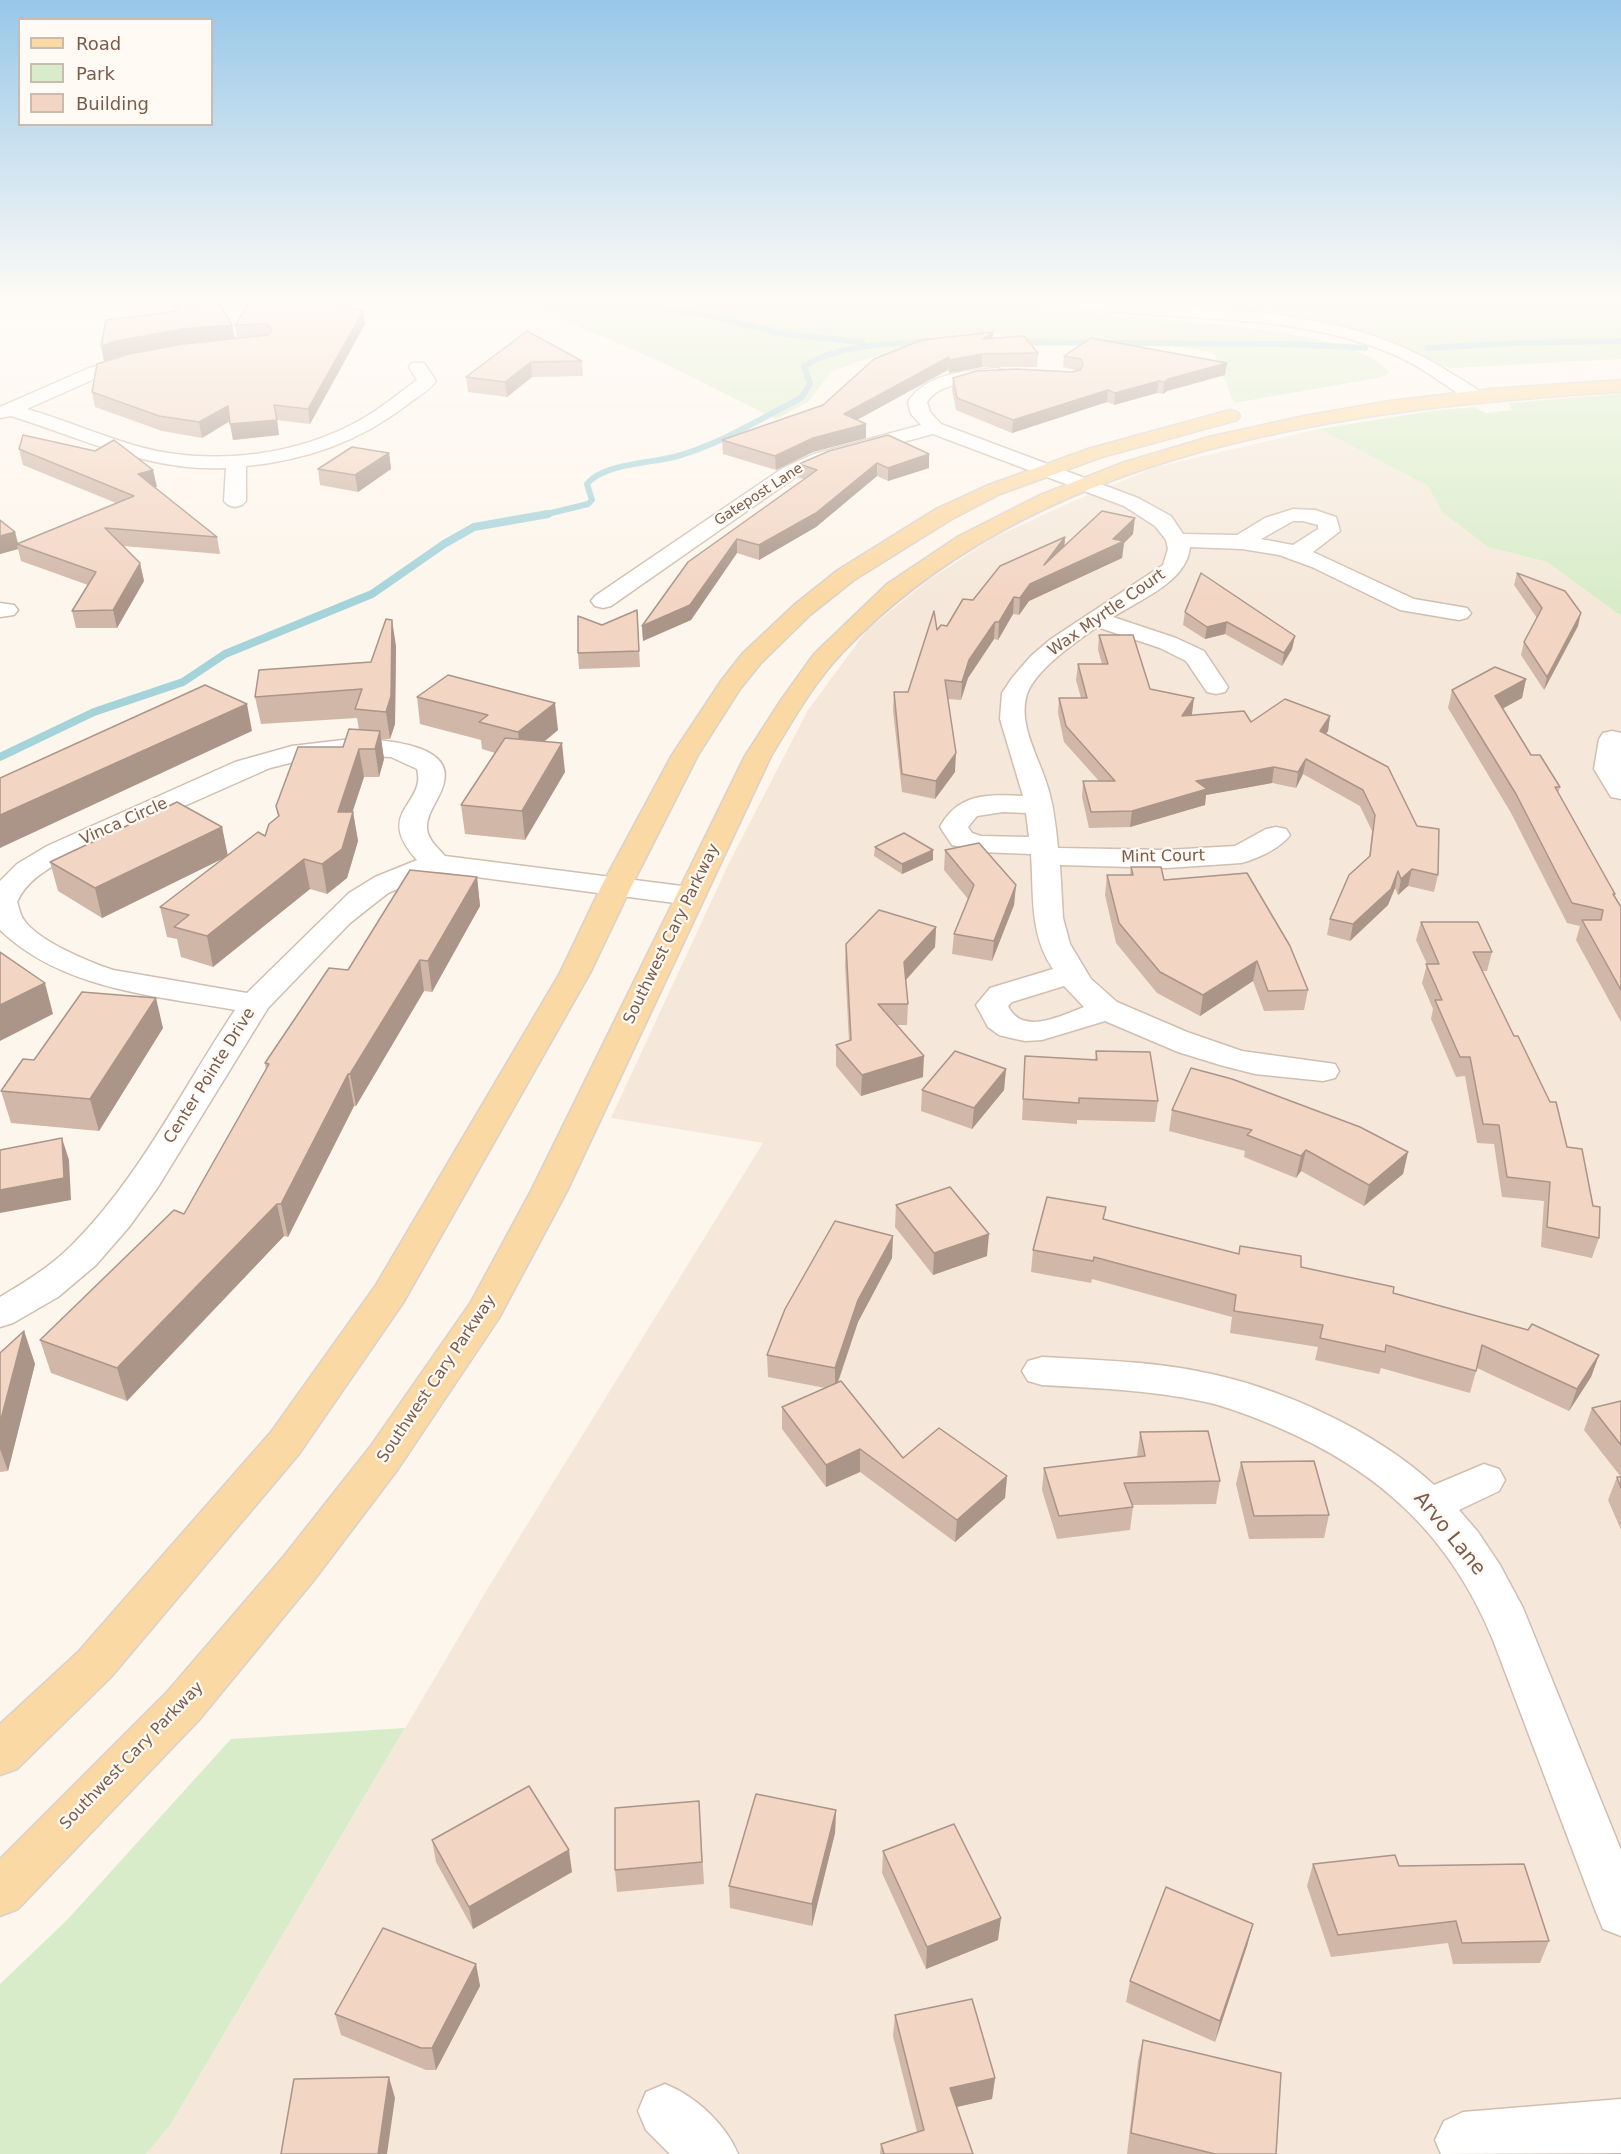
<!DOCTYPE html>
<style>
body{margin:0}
#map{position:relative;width:1621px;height:2154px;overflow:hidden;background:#fdf6ec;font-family:"DejaVu Sans",sans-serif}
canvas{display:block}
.legend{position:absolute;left:18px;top:18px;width:195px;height:108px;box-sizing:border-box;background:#fffaf3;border:2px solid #cabbb1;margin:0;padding:8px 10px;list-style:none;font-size:18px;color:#7a5c4d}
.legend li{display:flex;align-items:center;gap:12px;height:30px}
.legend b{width:30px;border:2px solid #cabbb1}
</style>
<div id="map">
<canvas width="1621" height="2154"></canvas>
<ul class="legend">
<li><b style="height:8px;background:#fbd9a5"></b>Road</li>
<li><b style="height:16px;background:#d8ecc9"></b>Park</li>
<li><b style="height:16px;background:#f3d5c3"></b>Building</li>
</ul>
</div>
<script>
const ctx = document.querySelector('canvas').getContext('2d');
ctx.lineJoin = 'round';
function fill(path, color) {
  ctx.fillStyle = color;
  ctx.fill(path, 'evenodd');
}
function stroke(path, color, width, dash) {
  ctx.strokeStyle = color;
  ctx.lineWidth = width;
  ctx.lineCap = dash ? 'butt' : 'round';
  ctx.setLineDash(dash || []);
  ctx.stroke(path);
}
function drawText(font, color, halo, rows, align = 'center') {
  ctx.font = font + ' "DejaVu Sans",sans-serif';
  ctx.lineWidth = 4.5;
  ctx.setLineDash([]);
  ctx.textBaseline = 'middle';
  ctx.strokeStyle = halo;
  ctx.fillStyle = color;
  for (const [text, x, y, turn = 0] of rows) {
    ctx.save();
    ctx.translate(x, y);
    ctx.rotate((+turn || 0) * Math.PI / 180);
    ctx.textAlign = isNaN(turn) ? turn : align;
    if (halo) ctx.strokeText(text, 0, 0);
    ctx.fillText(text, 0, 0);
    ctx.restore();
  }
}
fill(new Path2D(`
 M1319,429l109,57 14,26 46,35 59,15 74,54v1538h-1475l23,-27 322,-544 272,-440 -152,-25 118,-255 79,-153 59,-80 59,-48 67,-44 85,-39 78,-32z`), '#f5e8da');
fill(new Path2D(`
 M295,297h710c37,9 75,15 113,19 56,6 238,12 271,56l-2,3 -9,3 -144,25 -20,-50 -31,-6 -57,-3 -89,2 -44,-13h-28l-89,23 -44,15 -24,31 -32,17 -117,-58 -123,-53 -245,-5z
 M1086,297l370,2 2,-2h163v62l-169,9c-21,-3 -37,-16 -56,-24 -29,-11 -59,-18 -90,-25l11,-1 -61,-8z
 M1621,394v222l-74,-54 -59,-15 -46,-35 -14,-26 -109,-57 112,-18 43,-4 12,6 26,-3 -3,-7z
 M405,1728l-236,399 -23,27h-146v-170l68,-65 163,-180z`), '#d8ecc9');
stroke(new Path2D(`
 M593,297l119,19 70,18 80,8
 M1015,342l274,2 76,4
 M1427,348l87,-5 107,-2
 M539,516l49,-12 4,-4 -5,-16c16,-20 63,-21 87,-27 45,-12 86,-38 127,-59l9,-14 -6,-18c38,-23 83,-21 126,-25`), '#a5d3da', 6);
stroke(new Path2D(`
 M0,757l94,-45 89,-30 42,-28 147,-60 72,-50 30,-17 74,-13`), '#a5d3da', 8);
const street = new Path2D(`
 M1035,297c42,0 84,5 127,8 103,7 203,11 292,70 10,6 23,12 29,21l-2,4h-14c-26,-18 -52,-38 -82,-49 -77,-31 -161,-31 -243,-37 -17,-1 -99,-7 -107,-17z
 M138,354l6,1 3,4 -3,4 -43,13 -74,33c38,11 74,27 113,38 67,18 147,10 209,-21 25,-12 46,-30 68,-46l-8,-13 3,-4h12l12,18c-6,9 -19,16 -28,23 -49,38 -102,56 -162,62v35l-4,4 -7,2 -7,-2 -4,-4 2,-33c-77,4 -144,-30 -215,-52l-11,2v-11l89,-39z
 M997,368l6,2 3,4 -3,4c-23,6 -62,1 -76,24l3,10 11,12 197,74 33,18 12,18 54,1 28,-17 28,-9 22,1 21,7 4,14 -27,21 101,47 53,9 4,5 -4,5 -8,2 -59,-10 -88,-43 -33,-12 -37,-6 -52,-2c-3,35 -51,53 -77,70l63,21 28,13 24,36 -3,5 -9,2 -9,-2 -21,-31 -26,-13 -63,-21c-21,15 -61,42 -70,67 -10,31 13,65 21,94 6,19 8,40 10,60l109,2 68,-4 31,-17 10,-2 10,2 4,6c-9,13 -33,24 -49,28l-74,5 -107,-3 3,53 7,26 21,35 26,23 70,30 55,19 93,13 4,7 -4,7 -12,3 -68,-7 -35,-9 -42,-13 -73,-31 -63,19 -17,1 -14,-3 -12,-3 -11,-8 -12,-22 14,-17 63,-19c-24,-35 -19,-74 -22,-115l-51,-2 -28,-7 -12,-18c18,-34 49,-33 83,-31l-23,-77 2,-26 10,-15 19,-22 20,-17 112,-74 5,-16 -2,-9 -11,-14 -31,-20 -191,-72 -105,28 -31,14 -186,130 -8,2 -8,-2 -4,-5 4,-5 188,-128 31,-14 107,-29 -10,-11 -3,-12c18,-29 58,-31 89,-34zM1293,521h10l15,4v4l-25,16 -32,-6zM1003,812l23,1 3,24 -48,-1 -9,-3 -4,-6 9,-11zM1064,986l20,21c-23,9 -62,29 -76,-1l4,-4z
 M0,603l14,2 4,5 -4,5 -14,2z
 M1612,731l9,2v66l-10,-2 -17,-28 5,-30 4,-6z
 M351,739c24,0 103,3 93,43 -3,16 -18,30 -17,47 1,11 11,19 18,27l245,31 10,3 5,6 -5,6 -10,3 -252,-33 -50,21 -38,30 -82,85 -110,179 -29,40 -33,38 -38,32 -45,26 -13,4v-30c25,-15 50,-30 71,-51 68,-67 111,-157 164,-236 -82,-15 -172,-20 -235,-80v-49l17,-17 30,-18 188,-84 57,-16zM351,755l40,2 26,12c10,36 -44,42 0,91l-42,17 -26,16 -102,100 -134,-23c-24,-8 -75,-29 -89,-50 -4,-5 -5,-13 -7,-18 10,-22 29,-32 50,-44l203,-90 40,-10z
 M1042,1357c53,3 107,4 160,15 78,15 174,59 232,113l50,-21 15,5 6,11 -6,11 -40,19 19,22 22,33 23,43 98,242v86l-18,-7 -7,-17 -103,-272c-43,-105 -114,-170 -218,-214 -24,-10 -49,-20 -74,-25 -52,-11 -106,-13 -159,-16l-14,-4 -6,-10 6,-10z
 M665,2084c30,12 60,39 73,70h-68l-24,-24 -8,-19 8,-19z
 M1621,2099v54l-180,1 -6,-14 9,-19 19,-9z`);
const primary = new Path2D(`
 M1621,380v12c-270,16 -582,54 -778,260 -29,30 -50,68 -72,104l-204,435 -68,127 -101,151 -84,111 -115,140 -181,189 -18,7v-57l167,-167 117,-136 86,-109 101,-145 60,-111 214,-435 36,-56 33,-46 73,-70 72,-48 79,-40 84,-33 87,-26 95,-21 86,-15 101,-12z
 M1230,410l7,2 3,4 -3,4 -135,37 -102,37 -48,25 -98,61 -44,35 -49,48 -21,26 -42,66 -66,130 -42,88 -187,330 -104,151 -188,223 -94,92 -17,6v-51l79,-73 192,-219 105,-147 184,-312 42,-88 70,-130 49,-74 22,-28 51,-48 44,-35 98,-61 50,-23 102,-37z`);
stroke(street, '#d1beb0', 3);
stroke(primary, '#dad1cd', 3);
fill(street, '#fff');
fill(primary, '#fbd9a5');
fill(new Path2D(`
 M175,307l60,32 2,-1 -2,-13 128,-14 2,13 -55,100 -33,-4 2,15 -46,5 -3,-19 -28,17 -40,-7 -67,-24 -3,-15 34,-37 -22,6 72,-50z
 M527,331l55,30 1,15 -51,1 -25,20 -39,-5 -2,-15z
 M992,338l46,15 -1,14h-55l-33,6 -1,-3 -91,50 9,4v14l-53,14 -37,18 -53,-16 -1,-14 101,-35z
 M1064,356l161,19 -58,16 -4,3 -6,-1 -43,12 -7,-3 -95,31 -56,-23 -4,-20 1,-12 119,-6 6,-1 -15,-4z
 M19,449l138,38h-3l63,50 3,17 -97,-8 17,17 4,18 -27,47h-41l-4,-17 16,-26 -67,-24 -3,-12 -18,5v-34l15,12 3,11 98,-40 -93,-38z
 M829,451l100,17 -41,13 -11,-5 -61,51 -57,33 -22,-7 -46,67 -48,21 -1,-15 46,-64 116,-83 -5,-1v-14z
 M389,453l2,16 -33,23 -38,-7 -2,-16z
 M1133,534l-9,9 -2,15 -93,43 -10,14 -6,-1 -15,26 -4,-1 -26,39 -7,22 -13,-1 7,73 -20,27 -33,-7 -9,-82 1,-18h14l29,-62 10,-4 26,-26 92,-63 -1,9z
 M1517,573l61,53 -34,64 -23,-35 3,-13 13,-24 -23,-33z
 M637,610l3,57 -61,2 -1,-16z
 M1185,612l110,24 -3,13 -10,17 -57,-32 -20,5 -22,-14z
 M1099,635l51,54 42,25 -1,1 60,7 79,-6 -2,15 -2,3 112,141 -4,17 -26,-6 -10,9 -3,-7 -7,17 -38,36 -23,-6 3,-16 39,-61 3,-27 -12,-25 -57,-32 -7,14 -24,-5 -66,12 -1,10 -75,22 -41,1 -7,-31 1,-16h16l-35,-39 -6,-29 1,-15h22l-5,-18 2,-16h24l-4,-14z
 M396,646l-1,78 -5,15h-9l3,20 -5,18h-15l-12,35h1l5,29 -11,37 -20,16 -17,-5 -97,78 -32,-10 -4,-18 -10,-2 -7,-30 64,-49 -122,60 -44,-27 -8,-29 172,-35 5,28 38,-19 13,-19 -2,-11 67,-59 16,-17 -2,-12 -96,6 -6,-27 116,-35z
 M1526,679l-4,19 -19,10 28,47 29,32 -2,6 57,101 -1,3 7,10v115l-45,-82 4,-14 -13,-3 -56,-110 -63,-105 4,-18z
 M417,697l141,33 -14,12 21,30 -40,68 -60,-6 -4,-29 34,-52 -13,-4 -1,-9 -61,-16z
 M875,847l58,3v10l-31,14 -28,-18z
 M945,850l71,35 -2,20 -22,56 -40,-7 2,-20 14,-35 -24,-29z
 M1131,867l33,13 144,110 -4,20 -40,1 -11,-30 -53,35 -43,-23 -41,-50 -11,-48 2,-20h23z
 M477,877l3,29 -48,86 -8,-1 -68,115h-2l-66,131 -4,-1 -157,165 -76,-28 -11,-33 144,-126 82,-144 -1,-7 83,-93z
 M1421,922l71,30 -5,19h-5l85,176 32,91 -7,20 -51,-11 3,-46 -42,-4 -8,-53 -17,-1 -12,-67 -9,1 -25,-58 2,-10 -11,-26 5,-19 -11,-24z
 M936,927l-1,20 -29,33 2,24 -1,21h-11l27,52 -62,19 -25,-30v-21l13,-4 -4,-77 1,-20z
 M163,1028l-64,103 -88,-8 -10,-32 33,-31z
 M1096,1051l62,50 -3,21 -78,-2v4l-55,-4 3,-64 70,4z
 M1006,1069l-2,21 -32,39 -51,-18 1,-21z
 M1172,1110l236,42 -5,22 -39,32 -63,-35 -5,7 -52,-21 1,-6 -76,-20z
 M896,1205l91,51 -54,19 -38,-48z
 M1104,1219l135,35 1,-8 61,21 92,26 206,62 -8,22 -22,34 -92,-43 -7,25 -89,-25 -2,6 -64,-14 3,-13 -88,-14 2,-16 -140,-38 -1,4 -60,-11 2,-22z
 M892,1258l-34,64 -20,61 65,75 104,18 -2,22 -50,44 -95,-70 -34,15 -44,-58v-22l43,-19 -57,-11 -1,-22z
 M24,1331l11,33 -27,107 -8,1v-119z
 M1621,1401v76l-37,-47 8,-22z
 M1140,1432l80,49 -4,23 -84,1 1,2 -3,23 -73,9 -15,-49 2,-22 93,-11z
 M1241,1462l88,53 -5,23 -75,1 -13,-55z
 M1617,1477h4v53l-13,-30z
 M699,1801l5,83 -87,8 -2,-22z
 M836,1810l-1,23 -23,93 -82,-18 -1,-22z
 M432,1840l140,32 -99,57 -37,-67z
 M883,1851l115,89 -72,29 -44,-96z
 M1313,1864l86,2 150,75 -9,22 -87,1 -5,-21 -117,14 -24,-71z
 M1253,1924l-6,22 -32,96 -89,-40 4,-21z
 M476,1964l4,22 -44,84h-10l-85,-35 -6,-21z
 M895,2015l100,63 -3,21 -36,8 17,47h-93l1,-10 36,-12 -24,-96z
 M1143,2040l133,114h-149l11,-93z`), '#d1b7a8');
fill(new Path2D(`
 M363,311l2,13 -55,100 -2,-15z
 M232,325l3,14 -50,5 -65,12 -16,5 -3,-15 16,-5 65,-12z
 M993,332l-1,13 -9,-6z
 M982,354v13l-33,6v-13z
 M949,357l-1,13 -104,57v-13z
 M531,362l1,15 -25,20 -2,-15z
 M1227,363l-2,12 -58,16 -4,3 1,-12 4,-3z
 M1159,381l-2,12 -43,12 1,-12z
 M1108,390l-1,12 -95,31 1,-13z
 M228,406l2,15 -28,17 -3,-16z
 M277,420l2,15 -46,5 -3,-16z
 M866,424v14l-53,14 -37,18 -1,-14 38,-18z
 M389,453l2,16 -33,23 -3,-17z
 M929,454v14l-41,13v-13z
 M877,463v13l-61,51 -57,33v-15z
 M153,470l4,17 -16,3 -3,-16z
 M1135,518l-2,16 -9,9 -2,15 -93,43 -10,14 1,-17 45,-61 -1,16 49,-14z
 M15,532l3,12h-1l1,5 -18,5v-18z
 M737,539v14l-46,67 -48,21 -1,-15z
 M140,563l4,18 -27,47 -4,-18z
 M1014,597l-1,17 -15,26 1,-18z
 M1581,613l-3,13 -34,64 3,-13z
 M392,620l4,26 -1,78 -5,15 -4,-27z
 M995,622l-1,17 -26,39 -7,22 1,-18 7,-22z
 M1227,622l-2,12 -20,5 2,-12z
 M1295,636l-3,13 -10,17 2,-13z
 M1526,679l-4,19 -31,17 4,-19z
 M1194,698l-2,16 -12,17 2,-15z
 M555,703l3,27 -37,30 -3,-28z
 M247,704l5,27 -252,117v-33z
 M1330,716l-2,15 -11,15 3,-15z
 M380,731l4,28 -5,18 -4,-28z
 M562,743l3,29 -40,68 -3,-29z
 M359,749l5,28 -21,64 -5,-29z
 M956,753l-1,19 -20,27 1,-18z
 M1306,759l-3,15 -7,14 2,-16z
 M1274,767l-2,16 -66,12 -1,10 -75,22 2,-16 64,-30z
 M353,812l5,29 -11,37 -20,16 -5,-30z
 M222,827l6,29 -126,62 -7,-30z
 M933,850v10l-31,14v-10z
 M304,859l6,30 -97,78 -6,-31z
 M1412,869l-4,17 -10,9 3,-16z
 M1398,871l-3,17 -7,17 -38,36 3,-17z
 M477,877l3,29 -48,86 -4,-31z
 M1016,885l-2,20 -22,56 2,-20z
 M936,927l-1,20 -32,36 1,-21z
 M420,960l4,31 -68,115 -6,-32z
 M1257,961l-4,20 -53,35 3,-21z
 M45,983l8,31 -53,27v-36z
 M156,998l7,30 -64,103 -9,-32z
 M924,1056l-1,21 -62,19 1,-21z
 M1006,1069l-2,21 -32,39 2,-21z
 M348,1074l6,32 -66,131 -7,-33z
 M62,1138l7,22 2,40 -71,13v-23z
 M1306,1150l-5,21 -5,7 5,-22z
 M1408,1152l-5,22 -39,32 5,-21z
 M277,1204l7,32 -157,165 -10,-33z
 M989,1234l-2,22 -54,19 1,-22z
 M893,1236l-1,22 -34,64 -23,68v-22l23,-68z
 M24,1331l11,33 -27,107 -8,-22v-26z
 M1599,1355l-8,22 -22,34 8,-22z
 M860,1449v23l-34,15v-22z
 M1007,1476l-2,22 -50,44 2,-22z
 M836,1810l-1,23 -23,93v-22z
 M569,1850l3,22 -99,57 -4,-22z
 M1001,1918l-3,22 -72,29 1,-22z
 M1253,1924l-6,22 -32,96 5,-21z
 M476,1964l4,22 -44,84 -4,-22z
 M389,2077l6,21 -8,56h-9z
 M995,2078l-3,21 -44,10 2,-21z`), '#aa9588');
const building = new Path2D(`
 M321,299l42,12 -55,98 -34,-4 3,15 -47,4 -2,-18 -29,16 -40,-6 -67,-24 5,-28 32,-10 54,-10 85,-9 4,-5 -5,-6 -32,1 15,-23h62z
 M218,302l14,23 -50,4 -65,12 -16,5 5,-26 71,-9 -2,-4z
 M527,331l55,30 -51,1 -26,20 -39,-5z
 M993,332l-10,7 41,-3 14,17 -56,1 -33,6v-3l-105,57 22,10 -53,14 -38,18 -53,-16 101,-35 51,-46 48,-19z
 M1091,338l136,25 -59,16 -4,3 -5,-1 -44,12 -7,-3 -95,30 -56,-22 -4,-20 23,-7 40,-2 56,3 8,-2 3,-5 -2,-6 -17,-3z
 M23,435l72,16 19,-11 39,30 -15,4 79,63 -112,-9 35,35 -27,47 -41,1 24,-39 -79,-28 117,-48 -115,-47z
 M888,435l41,19 -41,14 -11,-5 -61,50 -57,32 -22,-6 -47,66 -48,21 46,-64 129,-92 -18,-6 30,-13z
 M352,447l37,6 -34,22 -37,-6z
 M1102,511l33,7 -22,21 11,2 -94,43 -10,14 -6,-1 -15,25h-4l-26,38 -7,22 -17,-2 11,73 -20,28 -34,-7 -8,-82h14l26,-81 3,19 4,-5 6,1 16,-27 10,1 27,-34 65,-29 -21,28z
 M0,520l15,12 -15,4z
 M1201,573l94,63 -11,17 -57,-31 -20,5 -22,-15z
 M1517,573l48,18 16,22 -34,64 -23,-35 18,-34z
 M637,610l2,41 -61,2v-37l24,9z
 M386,619l6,1 -1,76 -5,16 -31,-3 7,-20 -107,8 4,-27 112,-8z
 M1099,635h34l17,54 44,9 -12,18 62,-5 7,11 34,-23 45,17 -10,15 68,36 29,59 22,3 -1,46 -26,-6 -11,10 -3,-8 -7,18 -38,35 -23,-5 19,-44 21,-19 5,-41 -12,-25 -57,-31 -8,13 -24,-5 -78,14 11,8 -75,22 -41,1 -8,-31h32l-49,-55 -7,-28h28l-9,-34h30z
 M1495,667l31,12 -31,17 36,59h9l20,32h-5l60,107h-2l8,13v83l-39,-70h19l2,-10 -31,-7 -56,-109 -64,-104z
 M448,675l107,28 -37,29 -39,-10 9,-7 -71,-18z
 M205,685l42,19 -247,111v-37z
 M349,729l31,2 -5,18h-16l-21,63h15l-11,37 -20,15 -18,-5 -97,77 -33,-9 15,-12 -29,-8 98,-75 7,4 4,-12 10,-8 -3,-10 22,-59h45z
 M505,738l57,5 -40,68 -61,-6z
 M177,802l45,25 -127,61 -45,-26z
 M904,833l29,17 -31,14 -27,-17z
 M979,843l37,42 -22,56 -40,-7 20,-49 -29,-35z
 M1131,867h30l3,13 83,-7 43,73 18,44 -40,1 -11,-30 -54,34 -43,-23 -41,-49 -12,-48h26z
 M410,870l67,7 -49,84 -8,-1 -70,114h-2l-67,130h-4l-160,164 -77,-28 134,-130 10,4 85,-150 -4,-1 64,-95 19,2z
 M879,910l57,17 -32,35 4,42h-30l46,52 -62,19 -26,-30 15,-5 -5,-96z
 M1421,922h57l14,30h-19l41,84h4l32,66h6l11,45 15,2 11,57 7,1 -1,31 -52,-11 3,-45 -43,-5 -8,-52 -16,-1 -13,-67h-10l-25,-57h7l-16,-36h13z
 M0,952l45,31 -45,22z
 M82,992l74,6 -66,101 -89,-8 22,-32 11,1z
 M955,1051l51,18 -32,39 -52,-18z
 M1096,1051l54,1 8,49 -79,-3v5l-56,-4 2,-43 72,4z
 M1191,1068l41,11 128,48 48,25 -39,33 -63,-35 -5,6 -54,-21 5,-5 -80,-20z
 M62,1138l2,40 -64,12v-40z
 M950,1187l39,47 -55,19 -38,-48z
 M1047,1197l59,10 -3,12 136,35 1,-8 61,10v11l93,20 -1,6 135,37 4,-6 67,31 -22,34 -95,-44 -6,26 -90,-26 -1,7 -65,-14 3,-13 -89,-14 2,-16 -142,-38 -1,4 -60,-11z
 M835,1221l58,15 -35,64 -23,68 -68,-13 18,-46z
 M24,1331l-24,92v-70z
 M841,1381l62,77 36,-30 68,48 -50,44 -97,-71 -34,16 -44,-58z
 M1621,1401v44l-29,-37z
 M1208,1431l12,50 -96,2 9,24 -74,9 -15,-48 101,-12 -5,-24z
 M1314,1461l15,54 -75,1 -13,-54z
 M1617,1477h4v11z
 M529,1786l40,64 -100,57 -37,-67z
 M756,1794l80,16 -24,94 -83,-18z
 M699,1801l3,61 -87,8v-62z
 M954,1824l47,94 -74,29 -44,-96z
 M1395,1855l4,11 125,-2 25,77 -87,2 -6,-22 -118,14 -25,-71z
 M1166,1887l87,37 -33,97 -90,-40z
 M383,1928l93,36 -44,84h-11l-86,-34z
 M972,1999l23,79 -45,10 23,66h-89l-3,-10 43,-14 -29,-115z
 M1143,2040l138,33 -5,81h-61l-84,-21z
 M389,2077l-11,77h-97l13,-75z`);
fill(building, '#f3d5c3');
stroke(building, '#aa9588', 1.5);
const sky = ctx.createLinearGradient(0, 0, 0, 599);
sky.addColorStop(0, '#97c7e8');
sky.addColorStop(0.5, '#fefbf6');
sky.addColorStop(1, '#fefbf600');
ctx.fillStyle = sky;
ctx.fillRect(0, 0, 1621, 599);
drawText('14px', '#7a5c4d', '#fffaf3', [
 ["Gatepost Lane",759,495,-33]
]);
drawText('16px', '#7a5c4d', '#fffaf3', [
 ["Wax Myrtle Court",1107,613,-35],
 ["Vinca Circle",124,822,-24],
 ["Mint Court",1163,857,-1],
 ["Southwest Cary Parkway",672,934,-64],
 ["Center Pointe Drive",210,1076,-58],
 ["Southwest Cary Parkway",437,1379,-56],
 ["Southwest Cary Parkway",132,1756,-46]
]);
drawText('20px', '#7a5c4d', '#fffaf3', [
 ["Arvo Lane",1449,1534,51]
]);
</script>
